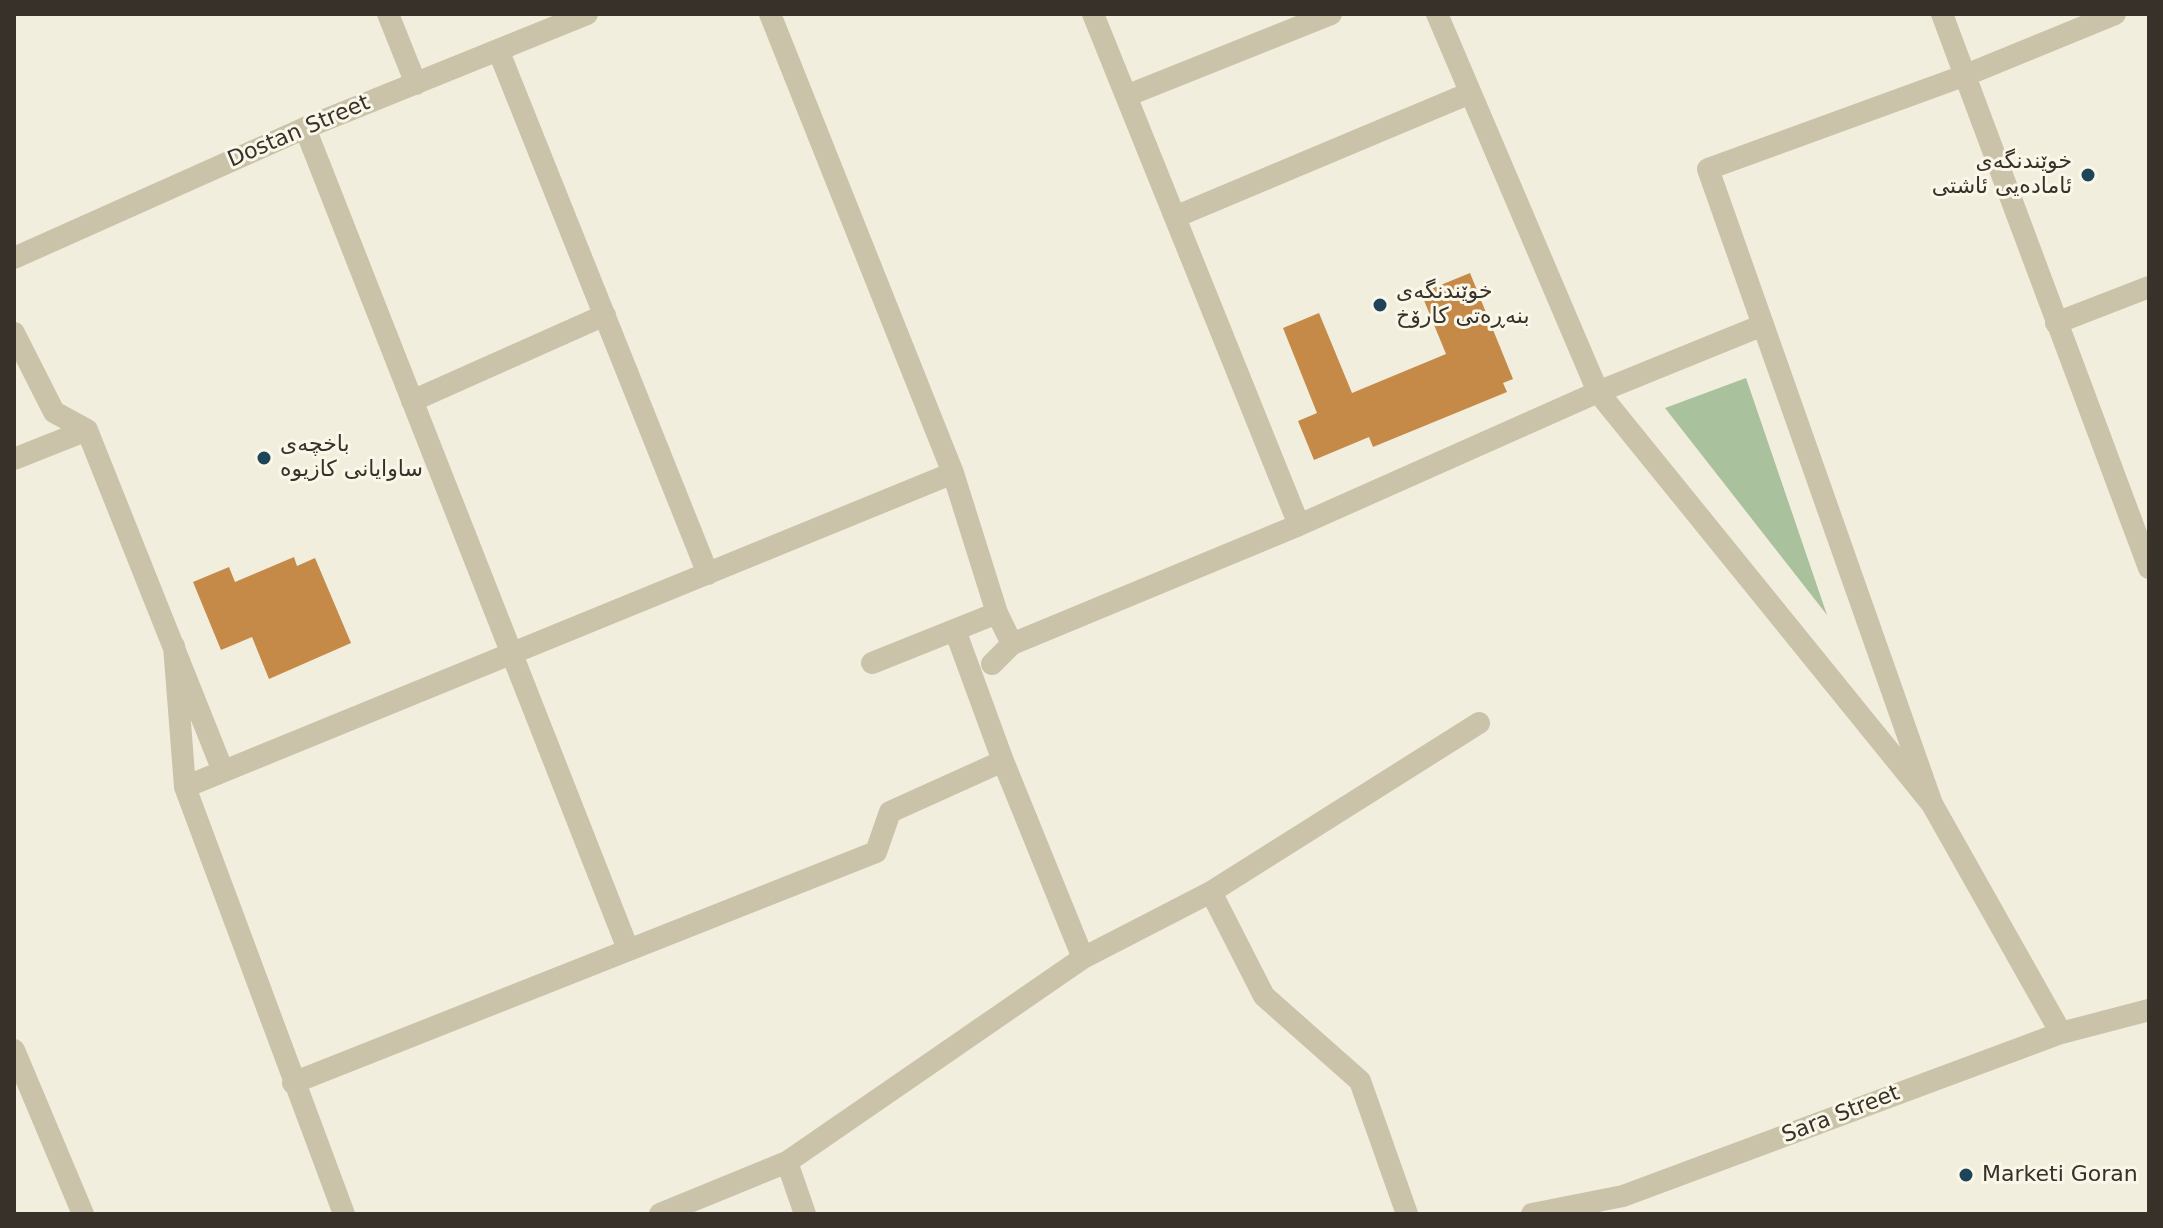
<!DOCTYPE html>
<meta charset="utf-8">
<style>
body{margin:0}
#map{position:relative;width:2163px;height:1228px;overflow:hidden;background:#f2eedd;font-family:"DejaVu Sans",sans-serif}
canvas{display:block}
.frame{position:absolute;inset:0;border:16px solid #373129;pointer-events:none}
</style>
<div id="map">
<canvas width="2163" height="1228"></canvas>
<div class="frame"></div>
</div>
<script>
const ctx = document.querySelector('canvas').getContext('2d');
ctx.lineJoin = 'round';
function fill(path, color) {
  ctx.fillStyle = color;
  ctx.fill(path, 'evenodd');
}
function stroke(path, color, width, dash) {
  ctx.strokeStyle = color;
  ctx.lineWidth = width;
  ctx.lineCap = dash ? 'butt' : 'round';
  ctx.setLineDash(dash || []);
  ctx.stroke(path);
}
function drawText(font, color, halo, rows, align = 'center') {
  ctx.font = font + ' "DejaVu Sans","Noto Sans Arabic",sans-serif';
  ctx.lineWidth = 6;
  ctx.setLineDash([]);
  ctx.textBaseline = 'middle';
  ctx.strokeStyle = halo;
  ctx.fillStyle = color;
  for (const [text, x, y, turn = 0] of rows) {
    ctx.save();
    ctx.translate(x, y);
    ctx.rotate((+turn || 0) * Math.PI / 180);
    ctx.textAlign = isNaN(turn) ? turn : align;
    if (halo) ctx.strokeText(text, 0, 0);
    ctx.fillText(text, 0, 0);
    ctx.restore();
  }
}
fill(new Path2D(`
 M1746,378l81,237 -162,-207z`), '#aac19d');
fill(new Path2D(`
 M1470,273l43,106 -10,4 4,9 -134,55 -4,-10 -55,23 -16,-39 19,-8 -34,-85 36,-15 33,80 94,-39 -25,-61z
 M294,557l3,9 18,-8 36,85 -82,36 -17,-42 -31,13 -28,-68 36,-15 6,15z`), '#c58a48');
stroke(new Path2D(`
 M388,14l28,70
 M770,14l183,459 44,140 15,31
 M1093,14l206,511
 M1942,14l207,554
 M499,52l209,522
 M1126,96l205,-82
 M305,128l323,821
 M1175,217l295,-124
 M14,258l291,-130 282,-114
 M2056,323l93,-36
 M1763,325l-165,67 334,412 129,229
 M14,333l40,79 33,18 136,341
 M412,401l193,-86
 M14,459l73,-29
 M955,630l48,131 80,197 128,-66 268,-169
 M174,646l11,141 159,427
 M872,663l125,-50
 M992,664l20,-20 287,-119 299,-133 -161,-378
 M185,787l768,-314
 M1932,804l-224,-635 258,-94 149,-61
 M1211,892l53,104 96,85 47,133
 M14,1050l69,164
 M293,1083l583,-231 14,-40 113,-51
 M660,1214l127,-52
 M805,1214l-18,-52 296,-204
 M1532,1214l91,-18 438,-163 88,-23`), '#cac2a9', 22);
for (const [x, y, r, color] of [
 [2088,175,8,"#1e4459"],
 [1380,305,8,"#1e4459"],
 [264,458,8,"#1e4459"],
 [1966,1175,8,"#1e4459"]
]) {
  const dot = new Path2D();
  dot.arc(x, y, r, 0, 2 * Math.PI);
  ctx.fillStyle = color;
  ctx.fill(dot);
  stroke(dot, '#faf7e9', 3);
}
drawText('22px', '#373129', '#faf7e9', [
 ["Dostan Street",299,132,-23],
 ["Sara Street",1841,1115,-21]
]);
drawText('22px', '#373129', '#faf7e9', [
 ["خوێندنگەی",2072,162,"right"],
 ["ئامادەیی ئاشتی",2072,187,"right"],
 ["خوێندنگەی",1396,292],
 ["بنەڕەتی کارۆخ",1396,317],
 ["باخچەی",280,445],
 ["ساوایانی کازیوە",280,470],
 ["Marketi Goran",1982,1175]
], 'left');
</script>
